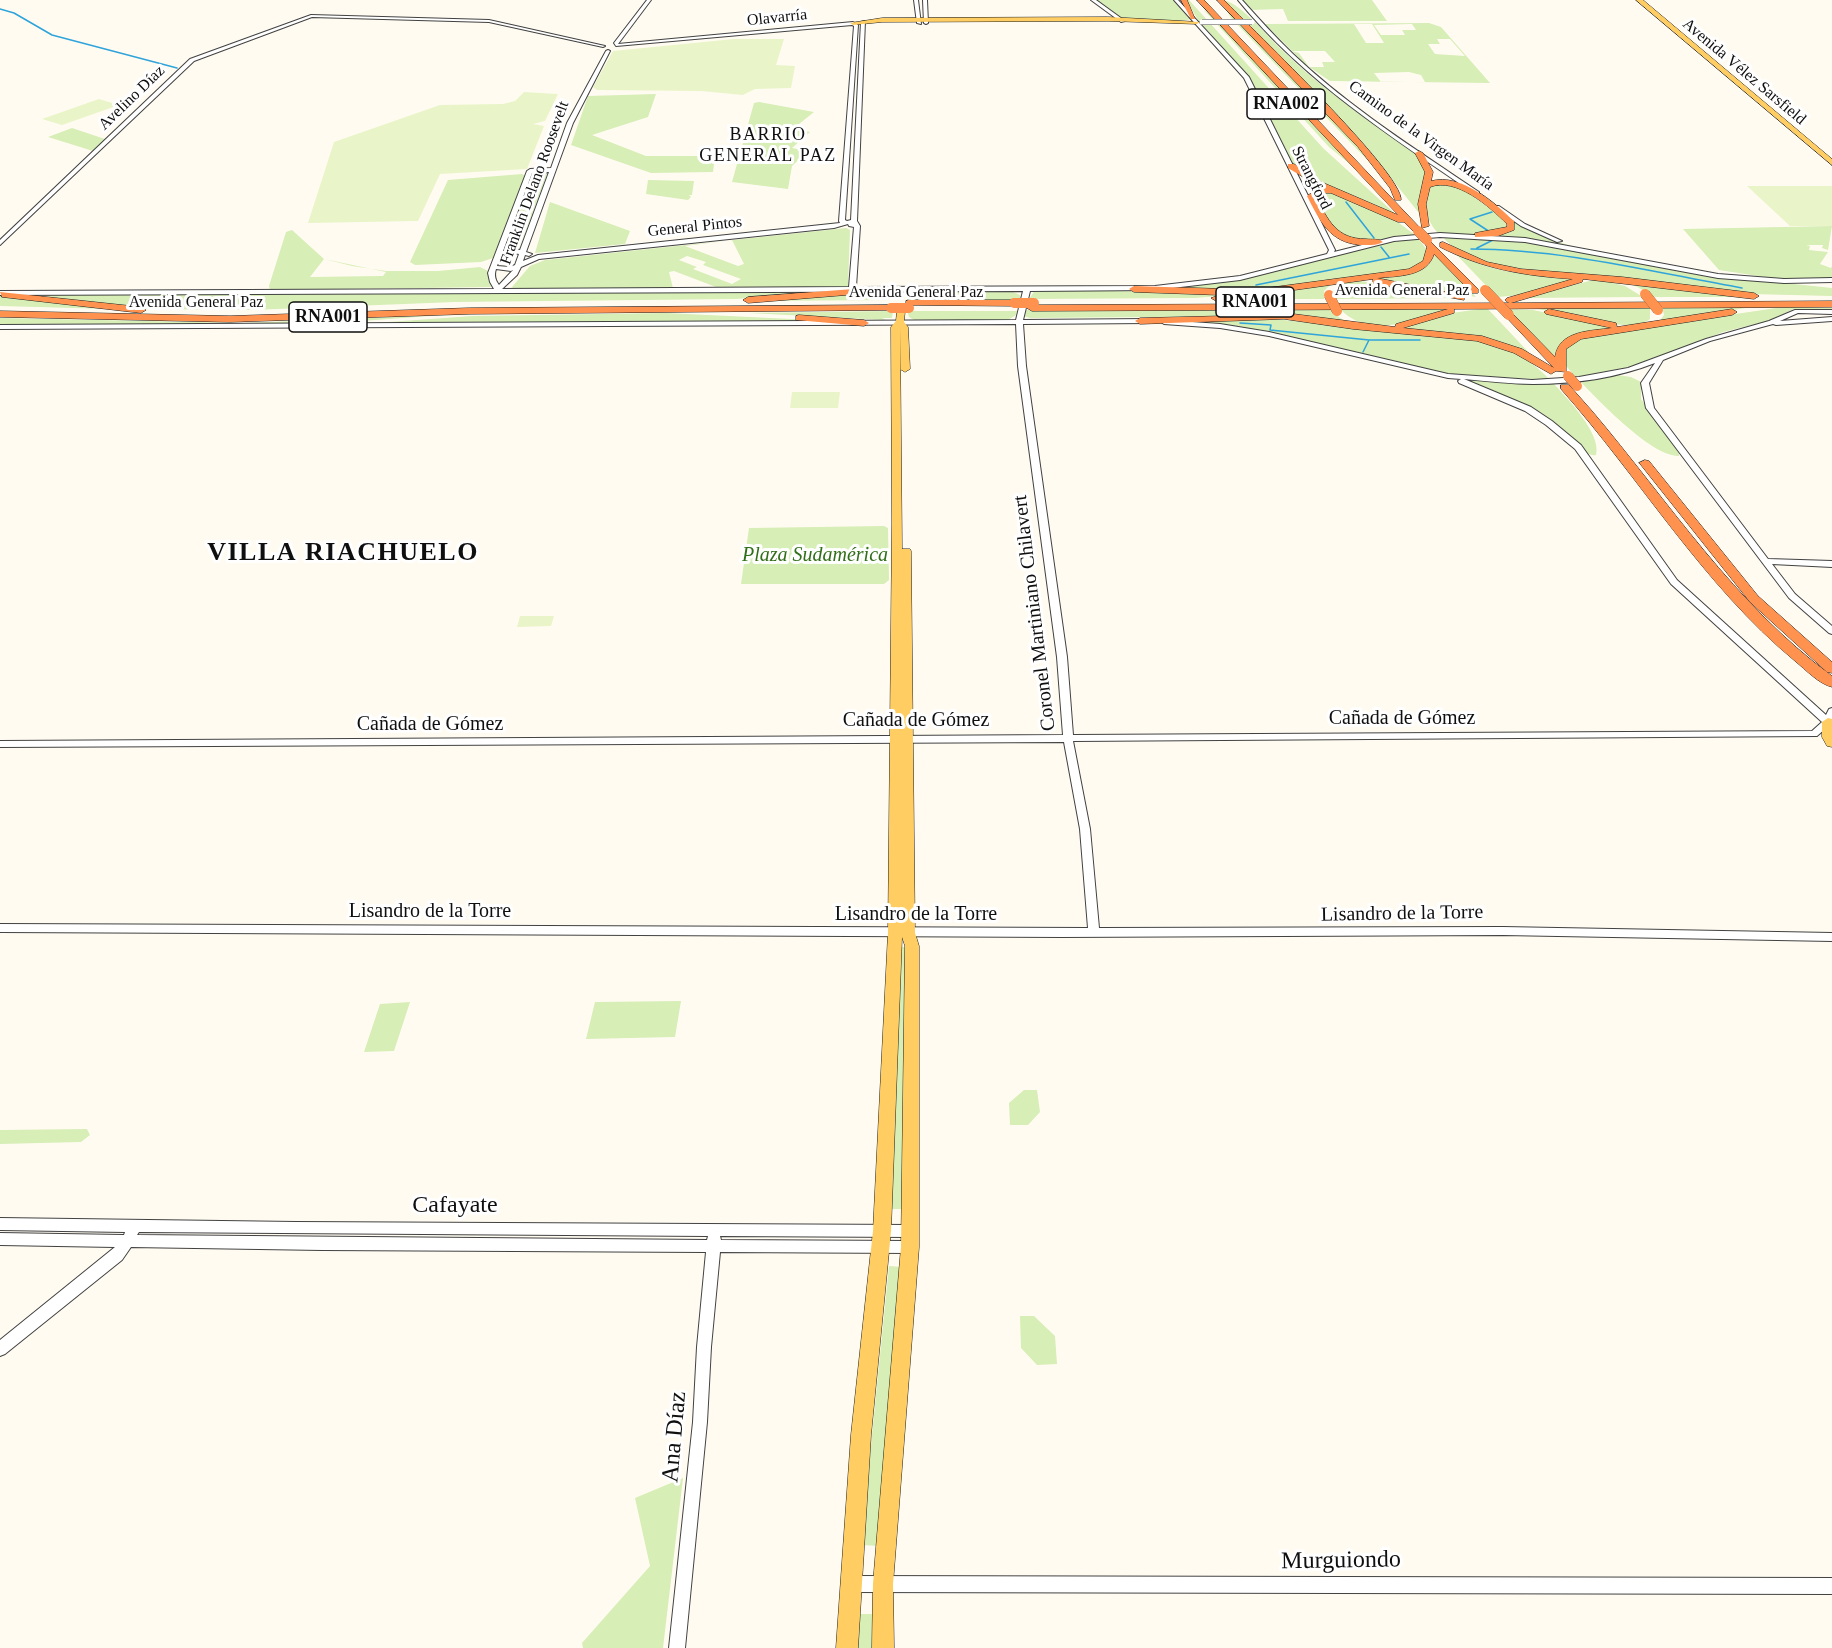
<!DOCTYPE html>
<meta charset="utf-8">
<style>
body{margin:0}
canvas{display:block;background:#fffbf1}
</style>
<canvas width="1832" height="1648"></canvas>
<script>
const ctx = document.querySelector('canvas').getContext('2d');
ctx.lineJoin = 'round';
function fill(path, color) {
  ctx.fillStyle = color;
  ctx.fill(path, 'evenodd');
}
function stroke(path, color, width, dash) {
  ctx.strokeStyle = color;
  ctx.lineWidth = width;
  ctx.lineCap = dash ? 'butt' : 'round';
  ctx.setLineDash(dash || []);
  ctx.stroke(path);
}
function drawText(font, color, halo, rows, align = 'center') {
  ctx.font = font + ' Georgia,serif';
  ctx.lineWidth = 6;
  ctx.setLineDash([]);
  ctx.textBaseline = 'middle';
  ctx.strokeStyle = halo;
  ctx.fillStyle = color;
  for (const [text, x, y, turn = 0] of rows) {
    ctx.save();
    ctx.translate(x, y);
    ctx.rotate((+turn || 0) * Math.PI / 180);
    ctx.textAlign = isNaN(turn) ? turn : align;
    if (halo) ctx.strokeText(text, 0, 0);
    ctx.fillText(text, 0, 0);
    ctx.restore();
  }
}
fill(new Path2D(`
 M1097,0h78l17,19 -12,2 -55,-1z
 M1186,0h3l134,148 79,72 -26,-15 -60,-24 -22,-15 -46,-91 -50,-55z
 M1223,0c18,3 45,37 59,50 40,40 89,71 135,104l9,13 -3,51 -41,-51z
 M1243,0h129l15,21h-99l-5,-12 -33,1z
 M1225,8l133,137 17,23 -144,-150z
 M1203,9l13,10 140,150 -27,-22z
 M1429,23l12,4 49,56 -160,-2 -24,-16 -41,-41zM1354,24h18l12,19h-18zM1412,24l4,6h-14l3,5h-24l-7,-10zM1437,39h13l15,17 -30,-2 -7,-10h12zM1292,51h33l10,11h-13l2,5h-15l-10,-14zM1409,72l12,3 4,7h-44l-7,-9z
 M656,94l-8,23 -56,18 54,21h69l-2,16 -62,1 -80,-28 17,-49z
 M759,102l55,10 -20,16 16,4 -18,16 16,3 -16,15 -4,23 -56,-7 22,-79z
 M72,128l33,11 -12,12 -45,-14z
 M548,172l-29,77h-14l28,-76z
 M522,174l4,2 -33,82 -12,4 -66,3 -5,-3 38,-82z
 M648,180l46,1 -2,14h-3l2,2 -3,3 -42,-6z
 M1437,182l26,7 43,31 1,8 -30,6h-38c-15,-15 -13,-28 -10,-47z
 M1330,191l53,20 32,24 -48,6 -32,-6 -20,-39z
 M550,202l80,29 -5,13 -90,9z
 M1513,221l37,18 33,11 -88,-15 19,-7z
 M1832,226l-4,24 -6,-2 1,-3h-17l4,1 -1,4 19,2 -8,12 11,4 1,-2v13l-48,1 -65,-10 -36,-41z
 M846,228l4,2 -2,56 -3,2 -331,1 -2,-2 18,-21 15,-6zM732,240l12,24 -6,2 -53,-20zM687,256l19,6 -3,3 38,14 -9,5 -39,-15 4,-2 -18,-7zM674,271l42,16 -43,1 -4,-16z
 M292,230l32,29 28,7 34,5h52l42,-4 8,4 3,16 -221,3 -1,-4 17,-54zM324,259l62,13 -3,4 -73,1z
 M1441,236l71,4 177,33 143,15v8l-82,-2 -246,-25 -49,-20z
 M1418,238l9,12 -2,11 -12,8 -164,22 -80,-2 71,-9 141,-36z
 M1453,251c39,25 86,24 131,27l-62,17 -25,2z
 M1434,253l42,44 -108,-18c20,-3 63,-1 66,-26z
 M1597,279l28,7 18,11 -120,1z
 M1361,281l91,17 -117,1v-8l12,-9z
 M1332,283l-8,8v8h-105z
 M1632,284l117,13h-94z
 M1035,290l217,3 -57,5 -166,1z
 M840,291l-104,8 -281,3 -203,8 -102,-1 -114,-14z
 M1011,291l9,4v5h-113l3,-5 7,-3z
 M884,292l8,4v4l-142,1z
 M0,296h14l97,13 -111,-3z
 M1650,306v13c-20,17 -94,-7 -121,-12z
 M1662,306h95l-99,17 6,-8z
 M1457,307c-37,11 -87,35 -118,1z
 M1783,307l49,1v3l-38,-2 -26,12 -45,11 -84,33 -63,12 -10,-11 -2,-16 16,-13z
 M1222,308h106l12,10 12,6z
 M1487,308l47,50 -55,-22 -81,-7 54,-16z
 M1196,309l74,7 -240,2 -7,-2 2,-6z
 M1508,309l25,1 89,18c-26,3 -56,1 -68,29z
 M893,311l-1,7h-10l4,2 -138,-7z
 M907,311h110l-1,4 -8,5h-94l-5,-3z
 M666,313l168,8 -473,3 111,-8z
 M444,315l-123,9 -321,1v-7l243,5z
 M1272,319l194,18c33,7 60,17 84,43l-101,-6 -182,-42 -51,-8 -52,-3z
 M1617,375l14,2 10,5v17l38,54v3c-27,1 -81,-56 -99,-75z
 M1459,379l94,4c14,15 49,51 43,72 -11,2 -20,-14 -29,-20 -31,-24 -71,-42 -108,-56z
 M884,526l4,2 1,52 -5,4h-143l8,-56z
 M899,947h8l-1,262h-15z
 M681,1001l-6,36 -89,2 9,-37z
 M410,1002l-16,49 -30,1 16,-48z
 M1024,1090h13l3,22 -12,13h-18l-1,-22z
 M87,1129l3,6 -9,7 -81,2v-14z
 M889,1266l14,1 -23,279 -19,-1z
 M1020,1316h14l21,20 2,28 -20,1 -16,-17z
 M683,1478l-20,170h-80l-1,-5 68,-77 -15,-68z
 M858,1614h18l-1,34h-18z`), '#d7eeb6');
fill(new Path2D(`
 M734,39h50l-8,26 19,1 -4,22 -36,1 -12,6 -42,-4 -104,-1 -4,-3 20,-36z
 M524,92l34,2 -13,27 -12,3 11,2 -17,43 -87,5 -22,47 -110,2 26,-81 106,-37 63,-1 12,-3z
 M99,99l20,6 -57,20 -20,-6z
 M1747,186h85v40h-42z
 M792,392h48l-2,16h-48z
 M520,616h34l-3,10 -34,1z`), '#e9f5c8');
stroke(new Path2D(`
 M0,9l14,4 38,22 125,33
 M1346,202l28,36
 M1490,232l-20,-13 22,-7
 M1381,247l8,10
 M1477,248l18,-9
 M1471,249c91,0 182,23 271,39
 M1256,285l153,-31
 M1240,323l31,2 -1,5 99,10h51
 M1363,352l6,-12`), '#2ea4db', 1.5);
const minor = new Path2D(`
 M647,0h4l-33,44 235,-22 5,3 -13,195 2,1 4,-1 10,-198 4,-1 -8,200 3,5 -4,61 299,-1 85,-10 87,-22 2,-4 -85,-172 -70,-78h4l71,77 86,173 -1,2 60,-15 46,-4 85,5 193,36 66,5 48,-1v4l-48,1 -66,-5 -193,-36 -85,-5 -46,4 -154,39 -85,10 -125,1 -7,29 126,-1 3,2 -3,2 -126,1 3,42 41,291 6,78 739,-4 10,-9 -151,-138 -96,-135 -29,-24 -21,-14 -66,-28 -1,-2 3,-2 -13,-1 -179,-42 -49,-8 -56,-4 -3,-2 3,-2 56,4 49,8 179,42 84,6 47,-3 49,-9 78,-29 63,-18 26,-11h37v4l-34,-1 -18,8 52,-4v4l-56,4 -3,-1 -63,17 -47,19 -14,23 5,25 114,151 64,2v6l-60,-3 23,30 37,32v8l-3,-1 -40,-35 -143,-190 -5,-25 14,-20c-38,15 -81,21 -122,21 -23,0 -46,-3 -69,-5l67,28 21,14 29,24 96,135 149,135 3,-6 3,-1v15l-15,13 -744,5 17,88 9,99 404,-1 329,6v8l-329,-6 -441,2 -1062,-5v-8l1088,4 -8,-99 -16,-87 -1064,5v-6l1063,-6 -6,-78 -39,-291 -2,-42 -1016,5v-4l1016,-5 7,-29 -1023,4v-4l494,-2 -4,-7 -2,-9 39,-102 3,-2 21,-1 16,-45 39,-72 2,-1 2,1 -37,72 -47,129 6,2 -3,2 -4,-1 -2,6 15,-6 302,-32 -1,-2 15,-195 -2,-1 -236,21 -2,-3zM549,172l-29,78 -7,-1 -10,2 29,-78zM848,224l1,2 5,1 -5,60 -347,2 15,-14 4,-8 18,-8 295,-31zM513,253l6,1 -4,11 -5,2 -13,-1 4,-11zM496,269l15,2 2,-1 -14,15c-4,-5 -5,-10 -3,-16z
 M914,0h4l3,24 -4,-1z
 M923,0h4l1,23 -2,1 -2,-1z
 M1091,0h5l29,21 -4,1z
 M1238,0h4c17,19 33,37 51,54 56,53 122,95 186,138v2h-4c-85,-58 -172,-114 -237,-194z
 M311,15l178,5 116,26 -2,1 -114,-25 -177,-5 -118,44 -194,184v-5l190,-181z
 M1495,206h4l26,18 37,17 -5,1 -36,-16 -26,-18z
 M0,1218l296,4 615,3 5,2 2,4 -2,4 -5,2 -191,-1 1,4 189,1 5,1 2,5 -2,5 -5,1 -190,-1 -9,95 -4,75 -22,226h-16l24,-226 4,-75 9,-95 -384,-2 -191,-3 -9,13 -117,94 -5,2v-16l115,-93 -115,-2v-12l124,2 1,-3 -125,-2zM139,1232l569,4 -1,4 -570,-5z
 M850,1576l982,2v16l-982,-2 -6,-2 -2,-6 2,-6z`);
const major = new Path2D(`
 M1636,0h7l189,159v6z
 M1108,17l92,5 -3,2 -89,-3 -226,1 -29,3 -3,-2 32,-5z
 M901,308l4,3 -1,11 4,5 2,42 -5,3 -5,-3v-42l2,222h8l1,2 4,382 4,13v301l-26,337 1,64h-22l1,-64 28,-337 4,-301 -3,-9 -11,294 -20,204 -13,213h-22l15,-213 22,-204 15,-298 4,-410 -1,-196 5,-6 1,-10z
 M1828,718l4,1v28l-5,-1 -5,-9v-15z`);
const highway = new Path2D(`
 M1181,0h6l8,19h-4z
 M1197,0h7l217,229v4h-6l-11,-11h-6l-67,-29h-9l-6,4c12,23 20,42 50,42 6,1 12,-1 17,3 -6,4 -15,3 -23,3 -31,-3 -40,-24 -53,-49l13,-9 -32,-19v-4h6l25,17 79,34z
 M1217,0h7c27,28 179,173 177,200h-6l-5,-12 -32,-41z
 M1419,151l4,2 10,19 -2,9c30,-8 63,21 83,40v9l-16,6 -23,1v-4l32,-6v-3c-18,-18 -51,-47 -77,-37l-4,17 3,22 -7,2 -4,-24 7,-32 -10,-19z
 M1427,238l51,51v4h-6l-38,-39c-7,23 -36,22 -57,24l84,17 3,1v4l-88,-16 -3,-1v-4l-157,22 -5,-3 9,-3 -86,-3 -5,-3 5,-3 92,3 4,4 179,-24 14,-8 4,-14 -4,-6z
 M1443,242l44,20 34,7 101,8 132,16 5,3 -5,3 -171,-20 -1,3 -71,21 321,-2v6l-378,2v4l-51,15 79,8 40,13 32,19 -48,-51v-4h6l43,44c4,-27 36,-26 57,-29l-66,-14 -2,-2 5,-3 67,14 1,4 115,-18 5,3 -5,3 -151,24 -15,10v23l-10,-1 -5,3 -37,-21 -37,-12 -124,-12 -69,-10 -144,5 -5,-3 5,-3 126,-3 1,-3 3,-1 125,16 1,-3 52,-15 -416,2 -5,-3 5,-3 477,-2 -4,-3 2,-2 66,-19c-48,-3 -90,-10 -133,-32v-4z
 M880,287l3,1v4l-135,11 -5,-3 5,-3z
 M0,292l141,15 5,3 -5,3 -139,-16z
 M909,300h105l5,3 -5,3 -108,-1v-4z
 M891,305l5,3 -2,2 -425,4 -239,8 -230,-5v-6l230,5 239,-8z
 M799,315l65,5 5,3 -5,3 -68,-6v-4z
 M1561,385h8l23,26c77,91 142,193 240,265v11c-13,-3 -26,-17 -37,-26 -92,-76 -155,-183 -234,-272z
 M1645,460l4,1 109,135 74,66v11l-5,-1 -77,-70 -109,-137 -2,-2z`);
stroke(minor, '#424242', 2);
stroke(major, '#202020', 1);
stroke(highway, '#202020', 1);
fill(minor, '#fff');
fill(major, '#ffcd61');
fill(highway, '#ff924f');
const minorBridge = new Path2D(`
 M1202,22h50`);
const highwayBridge = new Path2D(`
 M1418,231l9,9
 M1485,290l24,25
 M1645,294l13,16
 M1329,295l8,16
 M1014,303h20
 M891,308h18
 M1568,376l9,10`);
stroke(minorBridge, '#424242', 6, []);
stroke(highwayBridge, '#202020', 10, []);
stroke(minorBridge, '#fff', 5);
stroke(highwayBridge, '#ff924f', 10);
drawText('16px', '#0f0f0f', '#fff', [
 ["Olavarría",777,18,-6],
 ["Avenida Vélez Sarsfield",1744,72,40],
 ["Avelino Díaz",132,98,-44],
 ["Camino de la Virgen María",1421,136,36],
 ["Strangford",1311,178,63],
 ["Franklin Delano Roosevelt",535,183,-70],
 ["General Pintos",695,227,-6],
 ["Avenida General Paz",1402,291],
 ["Avenida General Paz",916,293],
 ["Avenida General Paz",196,303]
]);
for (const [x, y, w] of [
 [1286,104,78],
 [1255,302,78],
 [328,317,78]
]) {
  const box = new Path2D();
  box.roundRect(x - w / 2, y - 15, w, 30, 4.5);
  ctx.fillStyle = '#fff';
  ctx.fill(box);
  stroke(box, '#0f0f0f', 1.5);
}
drawText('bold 18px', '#0f0f0f', null, [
 ["RNA002",1286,104],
 ["RNA001",1255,302],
 ["RNA001",328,317]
]);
ctx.letterSpacing = '1.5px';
drawText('18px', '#0f0f0f', '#fff', [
 ["BARRIO",768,135],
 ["GENERAL PAZ",768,156]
]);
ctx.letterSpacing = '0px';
drawText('italic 20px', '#306f17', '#fff', [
 ["Plaza Sudamérica",815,556]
]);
drawText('20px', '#0f0f0f', '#fff', [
 ["Coronel Martiniano Chilavert",1035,613,-97],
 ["Cañada de Gómez",1402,719],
 ["Cañada de Gómez",916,721],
 ["Cañada de Gómez",430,725],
 ["Lisandro de la Torre",430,912],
 ["Lisandro de la Torre",1402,914,-1],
 ["Lisandro de la Torre",916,915]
]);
drawText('24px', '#0f0f0f', '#fff', [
 ["Cafayate",455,1206],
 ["Ana Díaz",675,1437,-85],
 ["Murguiondo",1341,1561,-1]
]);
ctx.letterSpacing = '1.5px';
drawText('bold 26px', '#0f0f0f', '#fff', [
 ["VILLA RIACHUELO",343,553]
]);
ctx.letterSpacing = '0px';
</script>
